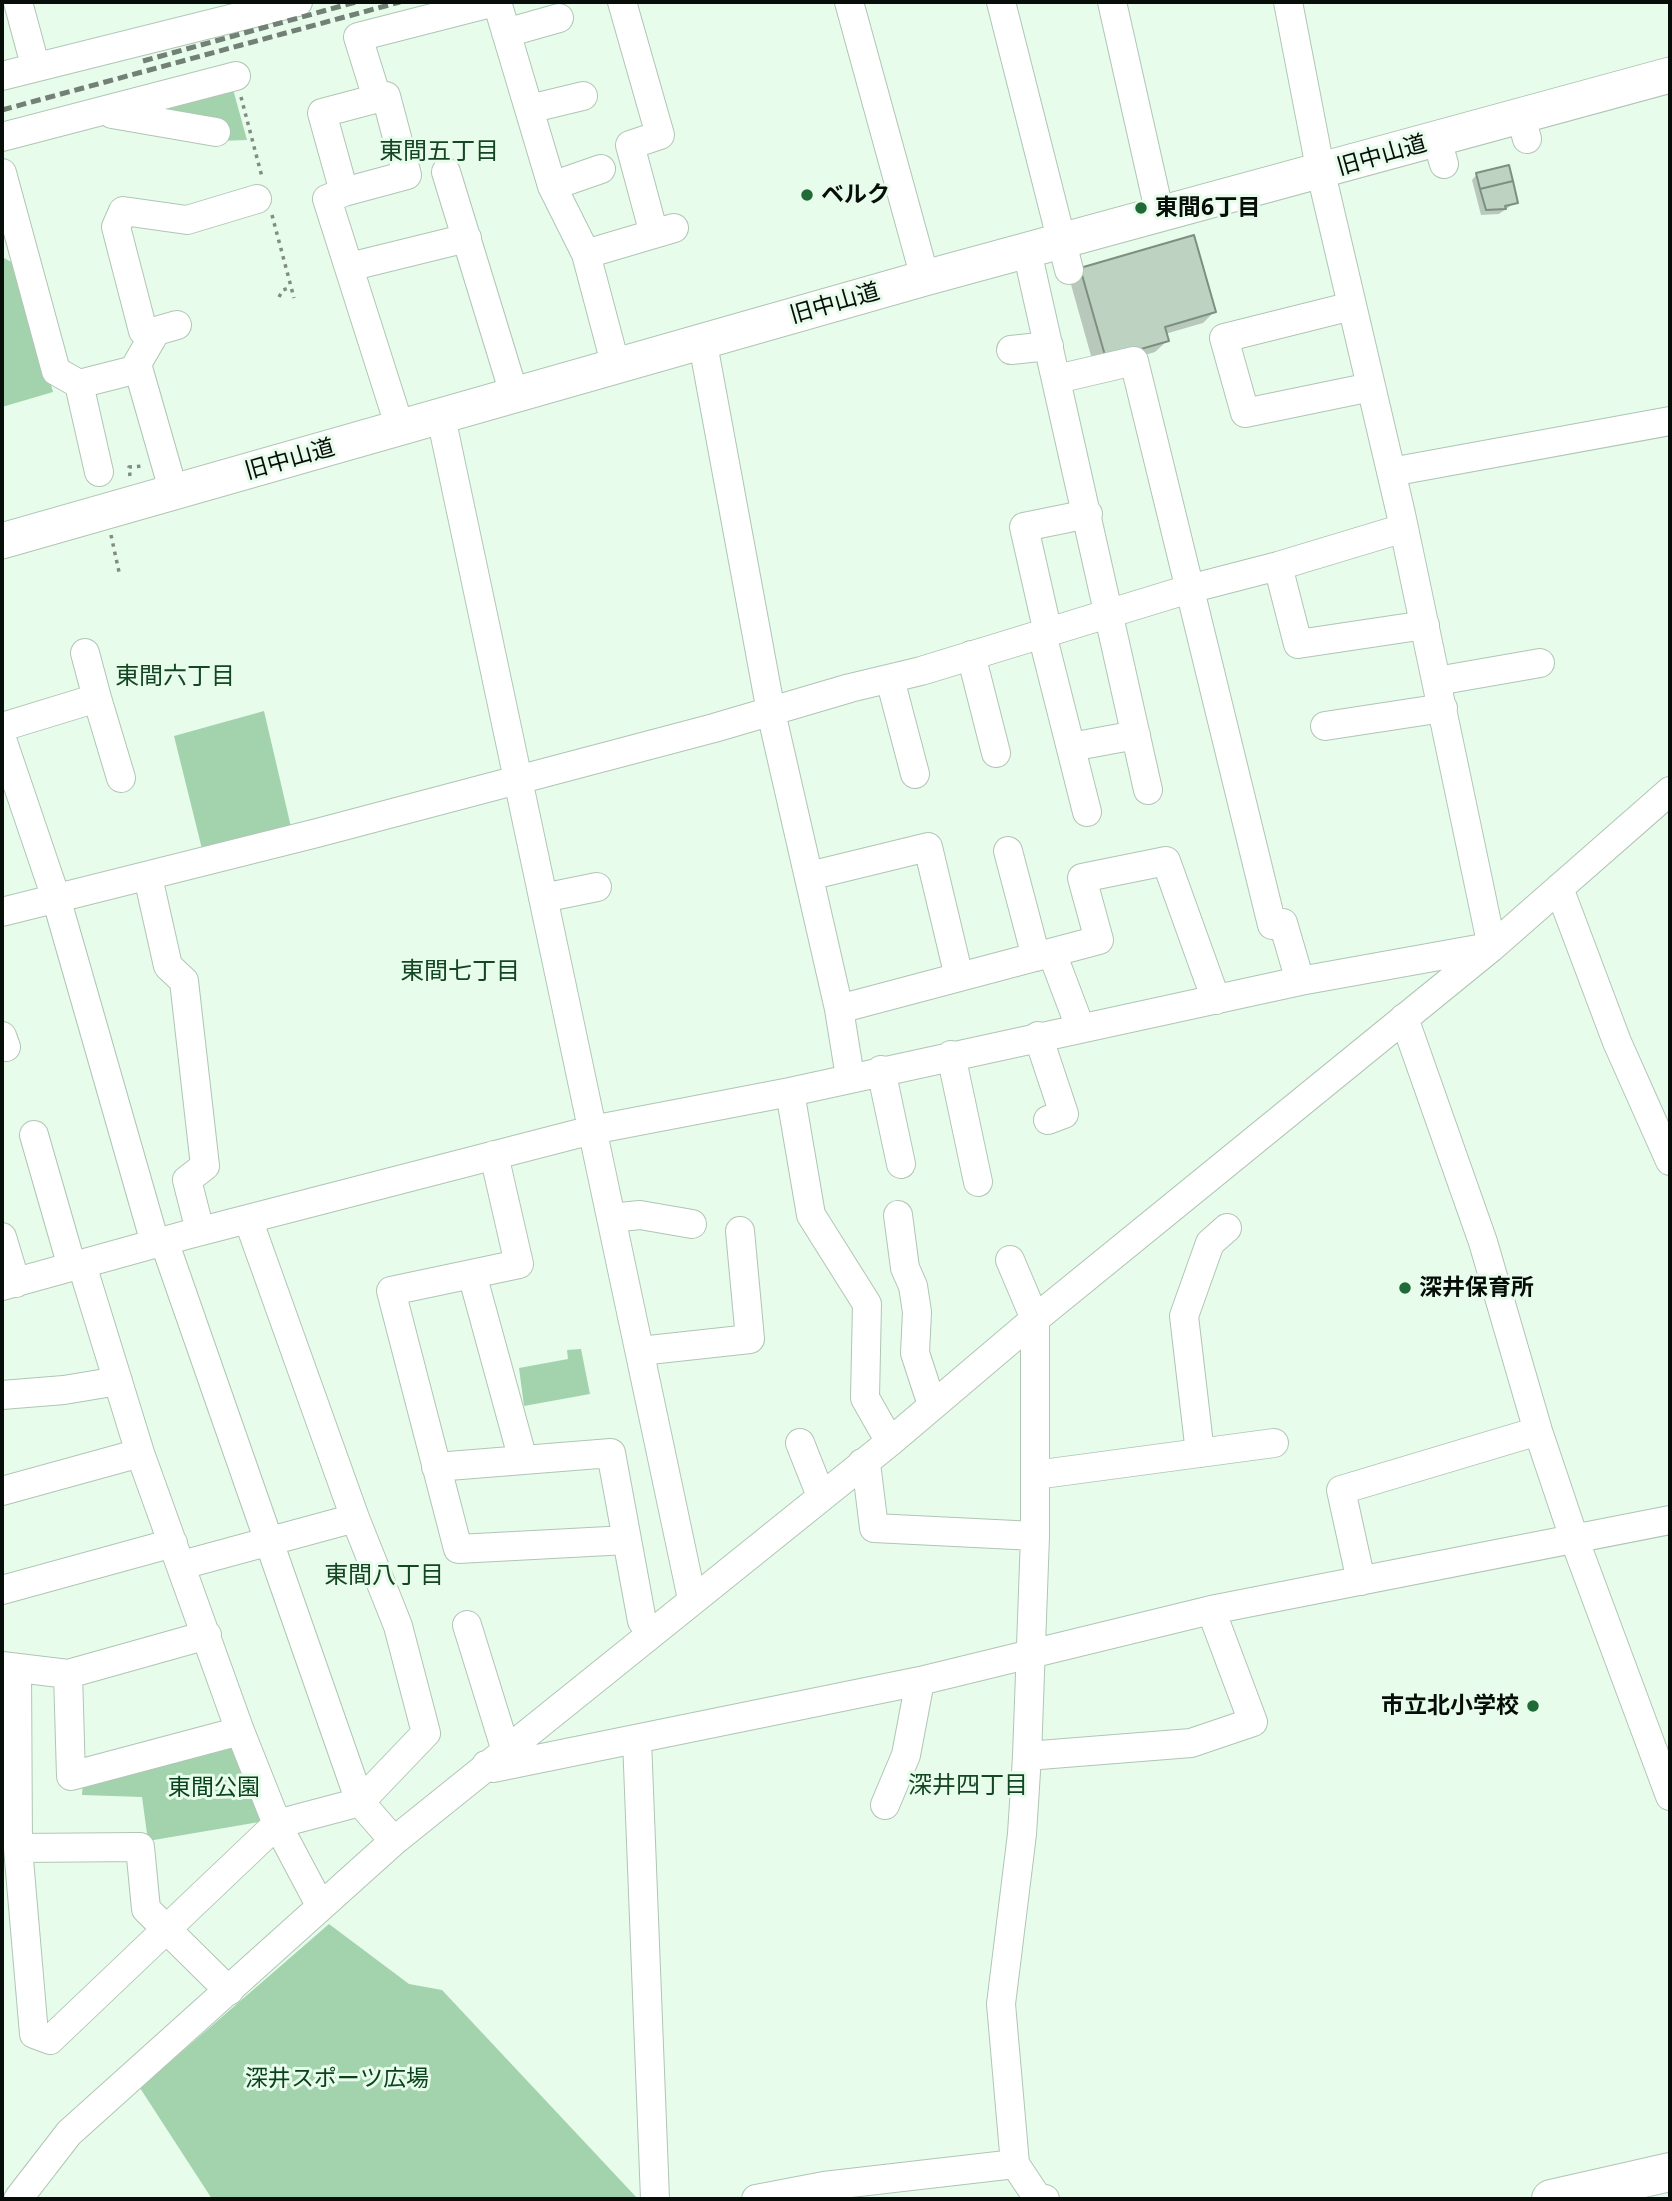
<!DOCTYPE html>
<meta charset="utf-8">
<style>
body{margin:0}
#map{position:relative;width:1672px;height:2201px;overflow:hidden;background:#e7fceb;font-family:"Open Sans",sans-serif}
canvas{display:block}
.frame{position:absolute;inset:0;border:4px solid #070d08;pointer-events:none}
</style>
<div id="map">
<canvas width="1672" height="2201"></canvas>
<div class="frame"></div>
</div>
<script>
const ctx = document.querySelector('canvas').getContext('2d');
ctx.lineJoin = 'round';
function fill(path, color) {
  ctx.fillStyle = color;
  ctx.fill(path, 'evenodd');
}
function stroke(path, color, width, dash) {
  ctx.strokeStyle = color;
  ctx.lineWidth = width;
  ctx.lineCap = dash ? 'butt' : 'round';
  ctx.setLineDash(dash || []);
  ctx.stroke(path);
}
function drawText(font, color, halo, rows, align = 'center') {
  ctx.font = font + ' "Open Sans","Noto Sans JP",sans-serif';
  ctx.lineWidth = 6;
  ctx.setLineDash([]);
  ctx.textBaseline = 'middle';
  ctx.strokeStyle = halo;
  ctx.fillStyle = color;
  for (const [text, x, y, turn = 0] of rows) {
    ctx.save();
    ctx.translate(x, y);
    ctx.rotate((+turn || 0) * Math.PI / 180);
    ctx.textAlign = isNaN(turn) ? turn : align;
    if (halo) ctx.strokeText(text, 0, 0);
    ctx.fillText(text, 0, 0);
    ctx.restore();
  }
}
fill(new Path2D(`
 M231,82l16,58 -29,1 -89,-29z
 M2,257l15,8 36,127 -51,15z
 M264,711l27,116 -89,22 -28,-113z
 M581,1349l9,45 -66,12 -5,-38 49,-9 -1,-9z
 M240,1740l31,80 -123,21 -6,-44 -60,-2 1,-14z
 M329,1924l80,60 33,6 196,209h-426l-72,-111z`), '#a3d3ac');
fill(new Path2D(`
 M1477,174l39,28 -17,12 -18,1 -9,-35z
 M1081,269l133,43 -11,11 -38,11 2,7 -12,11 -60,18 -25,-89z`), '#0003');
const building = new Path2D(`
 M1509,165l4,16 -33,8 -4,-16z
 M1513,181l5,22 -13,3 1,3 -20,1 -6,-21z
 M1194,235l22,77 -51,15 4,14 -63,18 -26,-91z`);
fill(building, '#bdd2c1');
stroke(building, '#7d9080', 2);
const minor = new Path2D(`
 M18,2l17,63
 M497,2l55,184 34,68 30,113
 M622,2l38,133 -30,10 24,89
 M849,2l76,276
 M1001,2l68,268
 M1112,2l48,213
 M1288,2l33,171 80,341 91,433
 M506,33l53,-15
 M2,76l296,-74
 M386,96l21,79 -63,17 -22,-79z
 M377,98l-19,-61 137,-35
 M529,109l54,-13
 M112,114l104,18
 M1521,117l6,22
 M2,137l234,-61
 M1437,140l7,24
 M446,172l69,225
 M2,173l54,198 23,13 59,-15
 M552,186l49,-17
 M344,192l-17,7 73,229
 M1027,251l121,539
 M586,254l88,-26
 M349,267l118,-29
 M1352,306l-128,32 21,75 126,-26
 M151,340l-8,-9 -27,-104 7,-16 64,9 70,-21
 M703,344l68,368 68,297 11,68
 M1011,350l38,-4
 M1057,379l77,-18 138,564 11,-2 17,58
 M79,384l20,88
 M441,417l251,1182
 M1391,472l279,-51
 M174,493l-37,-129 19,-33 21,-6
 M1278,566l20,78 127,-19
 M1048,633l-24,-106 64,-13
 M1042,634l45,178
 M85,653l12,45
 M971,655l25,98
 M890,679l25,95
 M1437,681l103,-18
 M1325,726l118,-18
 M2,727l95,-29 24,80
 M2,739l55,162 98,342
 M1071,747l65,-12
 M1008,851l28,106
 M809,876l119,-29 31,130
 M148,877l20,89 16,15 21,185 -18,14 13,51
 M1559,888l58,154 53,119
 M543,898l54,-11
 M2,912l315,-79 397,-105 136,-40 71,-17 268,-82 89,-23 126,-38
 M1052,953l28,74
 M839,1009l260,-69 -17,-62 84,-17 50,139
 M1404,1018l79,224 55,189 37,110 95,255
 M2,1036l4,11
 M1038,1036l26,78 -16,6
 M951,1055l27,127
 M881,1070l20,94
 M790,1092l21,123 56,89 -2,94 25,44
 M34,1135l38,132
 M494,1155l25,109 -128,27 67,258 169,-9
 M898,1215l7,53 8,18 4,26 -2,41 17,52
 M611,1218l29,-3 52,9
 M2,1237l14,46
 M164,1241l196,561 34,39
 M1010,1260l25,59v217l-8,220 -5,78 -21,170 14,160 22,33 8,2
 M82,1265l58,188 100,278 37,93 43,81
 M472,1274l51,186
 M2,1286l184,-51 406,-105 198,-38 510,-111 189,-34
 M640,1351l110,-12 -10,-108
 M2,1395l62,-5 54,-9
 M800,1443l21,53
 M1200,1453l-16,-137 26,-73 17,-15
 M862,1463l5,8 7,57 161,8
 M436,1467l175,-14 31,168 8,11
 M1035,1475l239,-32
 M2,1491l138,-38
 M182,1565l173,-47
 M1361,1581l-20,-91 197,-59
 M2,1590l171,-47
 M467,1625l39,126
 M2,1666l66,8 139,-39
 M17,1668l1,180 16,186 16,6 227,-216 83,-22 66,-69 -28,-107 -43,-108 -107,-299
 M68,1674l3,102 169,-45
 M637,1740l18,459
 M1027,1756l164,-13 62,-21 -42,-112
 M486,1765l7,3 427,-87 291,-71 459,-90
 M885,1805l21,-50 14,-74
 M18,1848l122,-1 6,62 83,82
 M18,2199l51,-66 325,-292 496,-399 145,-123 457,-372 178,-156
 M756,2199l68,-13 191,-22`);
const major = new Path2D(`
 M2,541l923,-263 745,-203`);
const highway = new Path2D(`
 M1551,2199l119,-27`);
stroke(minor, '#b0c5b4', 30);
stroke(major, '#b0c5b4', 37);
stroke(highway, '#b0c5b4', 40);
stroke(new Path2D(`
 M241,97l21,80
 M272,215l22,83
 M279,297l4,-7 8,-3
 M130,476l-1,-9 14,-1
 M111,535l8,37`), '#808e82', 3.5, [3.5, 5]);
stroke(minor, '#fff', 28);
stroke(major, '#fff', 35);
stroke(highway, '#fff', 38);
stroke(new Path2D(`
 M143,61l213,-59
 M2,110l398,-108`), '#728075', 5, [10, 5]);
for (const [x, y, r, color] of [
 [807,195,7,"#206a37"],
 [1141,208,7,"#206a37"],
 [1405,1288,7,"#206a37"],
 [1533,1706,7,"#206a37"]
]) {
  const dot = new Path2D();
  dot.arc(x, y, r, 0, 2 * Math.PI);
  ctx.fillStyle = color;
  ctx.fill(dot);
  stroke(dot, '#e7fceb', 2.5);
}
drawText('23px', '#070d08', '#e7fceb', [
 ["旧中山道",1382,156,-16],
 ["旧中山道",835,304,-16],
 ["旧中山道",290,460,-16]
]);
drawText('bold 23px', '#070d08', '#e7fceb', [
 ["ベルク",821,195],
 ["東間6丁目",1155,208],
 ["深井保育所",1419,1288],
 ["市立北小学校",1519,1706,"right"]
], 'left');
drawText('23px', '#0b421e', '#e7fceb', [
 ["東間公園",214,1788],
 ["深井スポーツ広場",337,2079]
]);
drawText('24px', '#144624', '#e7fceb', [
 ["東間五丁目",439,152],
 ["東間六丁目",175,677],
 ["東間七丁目",460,972],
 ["東間八丁目",384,1576],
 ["深井四丁目",968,1786]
]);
</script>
